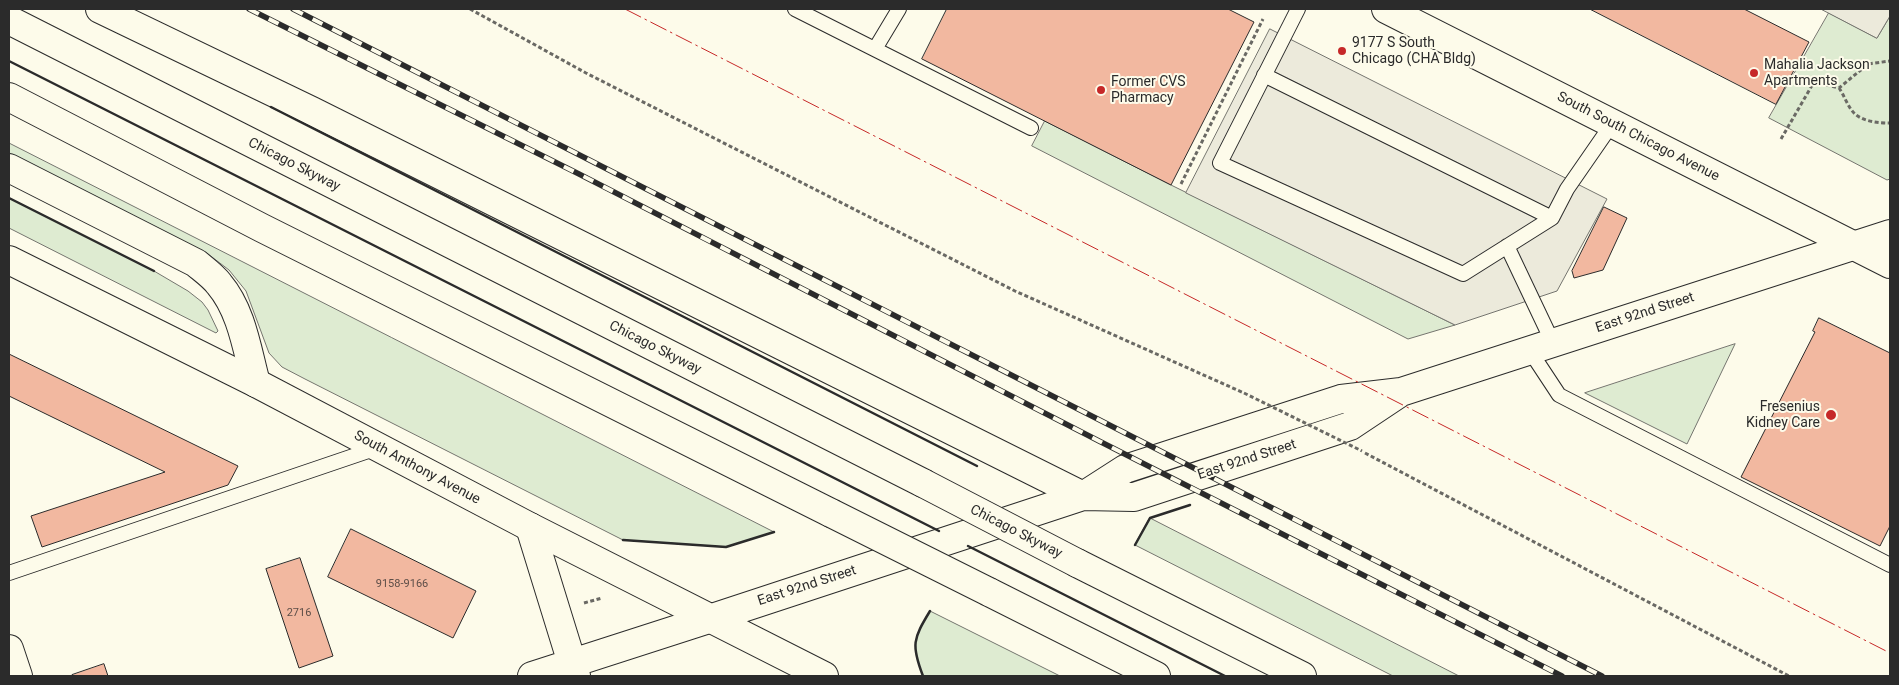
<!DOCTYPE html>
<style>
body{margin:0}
#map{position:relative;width:1899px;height:685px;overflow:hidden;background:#fdfbea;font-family:Roboto,sans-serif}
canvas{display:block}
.frame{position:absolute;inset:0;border:10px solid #2b2b2b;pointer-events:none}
</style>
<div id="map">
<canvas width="1899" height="685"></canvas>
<div class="frame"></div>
</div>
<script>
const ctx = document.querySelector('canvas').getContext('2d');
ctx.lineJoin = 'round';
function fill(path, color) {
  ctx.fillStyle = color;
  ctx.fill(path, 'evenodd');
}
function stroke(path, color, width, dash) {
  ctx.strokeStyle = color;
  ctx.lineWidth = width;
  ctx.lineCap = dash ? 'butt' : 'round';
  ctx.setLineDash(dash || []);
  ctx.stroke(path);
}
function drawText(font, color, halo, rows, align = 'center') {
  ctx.font = font + ' Roboto,sans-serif';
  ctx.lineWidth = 4;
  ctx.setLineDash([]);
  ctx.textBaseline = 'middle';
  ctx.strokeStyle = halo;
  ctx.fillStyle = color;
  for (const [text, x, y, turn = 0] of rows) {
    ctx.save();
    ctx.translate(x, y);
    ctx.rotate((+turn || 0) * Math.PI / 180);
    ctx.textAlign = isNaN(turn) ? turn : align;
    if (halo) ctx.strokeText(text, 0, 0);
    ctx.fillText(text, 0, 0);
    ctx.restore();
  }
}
const green = new Path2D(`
 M1829,13l48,25 13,-22v163l-3,1 -118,-62z
 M1045,121l126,64 284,140 -47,14 -376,-193z
 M9,143l765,389 -48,15 -103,-7 -318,-161 -23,-12 -13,-14 -23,-62 -17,-21 -21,-16 -199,-101z
 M9,198l145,73 34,20 14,11 6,8 10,21 -2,2 -207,-105z
 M1735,344l-48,100 -102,-51z
 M1150,518l309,158h-66l-258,-131z
 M930,611l130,65h-137c-12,-31 -10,-37 7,-65z`);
fill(green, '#deebd1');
stroke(green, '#74746e', 1);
const parking = new Path2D(`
 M1821,9h69v7l-13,22z
 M1270,29l337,170 -50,92 -102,34 -269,-132z`);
fill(parking, '#eceadb');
stroke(parking, '#74746e', 1);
const building = new Path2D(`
 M947,9h281l26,13 -83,163 -249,-126z
 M1590,9h154l65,33 -33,62z
 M1604,207l23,11 -24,52 -29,8 -2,-7z
 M1819,318l71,35v173l-10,20 -139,-69 74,-145 -2,-1z
 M9,354l229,112 -10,19 -186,62 -11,-31 134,-44 -156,-76z
 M351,529l125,62 -23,47 -125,-61z
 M300,558l33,98 -34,12 -33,-99z
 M104,664l4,12h-36v-1z`);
fill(building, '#f2b8a0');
stroke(building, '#2b2b2b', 1);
const service = new Path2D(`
 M795,9l236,119
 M1298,9l-78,154 243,111 89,-56 15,-29 45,-65
 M875,49l24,-40
 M1264,75l288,143
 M1507,246l46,97
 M1530,351l29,44 331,170
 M9,573l368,-125`);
const minor = new Path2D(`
 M530,527l46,149
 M9,649l9,27
 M532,676l177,-57`);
const tertiary = new Path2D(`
 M9,260l247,123 274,144 294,149
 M1083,496l51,1 216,-71 48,-32
 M709,619l374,-123 42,-27 216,-70 60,-7 489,-158`);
const secondary = new Path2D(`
 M1386,9l504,255`);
const motorway = new Path2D(`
 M100,9l212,102 771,385
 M9,20l914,463
 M9,97l253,131 569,285
 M9,168l187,95c7,6 17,13 23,21 23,27 28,66 37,99
 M1077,563l225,113
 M989,592l167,84`);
stroke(service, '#2b2b2b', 16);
stroke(minor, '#2b2b2b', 30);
stroke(tertiary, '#2b2b2b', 30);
stroke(secondary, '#2b2b2b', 30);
stroke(motorway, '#2b2b2b', 30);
stroke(new Path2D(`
 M470,9l116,64 429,218 229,102
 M1839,88c5,7 9,19 15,25 9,9 25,10 36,10
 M1781,139l33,-57 25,6 29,-24 22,-3
 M1181,184l82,-165
 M1365,453l424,223
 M584,603l18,-5`), '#6a6964', 3, [4, 2.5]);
stroke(service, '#fdfbea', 14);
stroke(minor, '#fdfbea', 28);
stroke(tertiary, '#fdfbea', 28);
stroke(secondary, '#fdfbea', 28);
stroke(motorway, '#fdfbea', 28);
const rail = new Path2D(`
 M249,9l330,165 520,267 463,235
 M293,9l1309,667`);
stroke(rail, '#2b2b2b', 5.5);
stroke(rail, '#fdfbea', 4, [11]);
const motorwayBridge = new Path2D(`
 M923,483l154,80
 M831,513l158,79`);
stroke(motorwayBridge, '#2b2b2b', 30, []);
stroke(new Path2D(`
 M1244,393l118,58`), '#6a6964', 3, [4, 2.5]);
stroke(motorwayBridge, '#fdfbea', 28);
stroke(new Path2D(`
 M9,61l930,470
 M271,107l706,359
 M9,198l145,73
 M623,540l103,7 48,-15
 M1135,545l15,-27 40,-13
 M968,546l257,130
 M923,676c-12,-31 -10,-37 7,-65`), '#2b2b2b', 2.5);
stroke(new Path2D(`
 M625,9l1265,644`), '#c62828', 1, [18, 4, 2.5, 4]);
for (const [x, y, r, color] of [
 [1342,51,5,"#c62828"],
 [1754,73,5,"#c62828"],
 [1101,90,5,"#c62828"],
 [1831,415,6,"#c62828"]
]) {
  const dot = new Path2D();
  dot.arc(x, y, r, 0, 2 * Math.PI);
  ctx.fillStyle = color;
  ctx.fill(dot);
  stroke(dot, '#fdfbea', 2);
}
drawText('11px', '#5d4e48', null, [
 ["9158-9166",402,584],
 ["2716",299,613]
]);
drawText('14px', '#2b2b2b', '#fdfbea', [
 ["9177 S South",1352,43],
 ["Chicago (CHA Bldg)",1352,59],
 ["Mahalia Jackson",1764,65],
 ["Apartments",1764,81],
 ["Former CVS",1111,82],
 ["Pharmacy",1111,98],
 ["Fresenius",1820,407,"right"],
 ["Kidney Care",1820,423,"right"]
], 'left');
drawText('14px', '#2b2b2b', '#fdfbea', [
 ["South South Chicago Avenue",1638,137,27],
 ["Chicago Skyway",294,165,27],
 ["East 92nd Street",1645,313,-18],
 ["Chicago Skyway",655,348,27],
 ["East 92nd Street",1247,460,-18],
 ["South Anthony Avenue",417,468,28],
 ["Chicago Skyway",1016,532,27],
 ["East 92nd Street",807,586,-18]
]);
</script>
